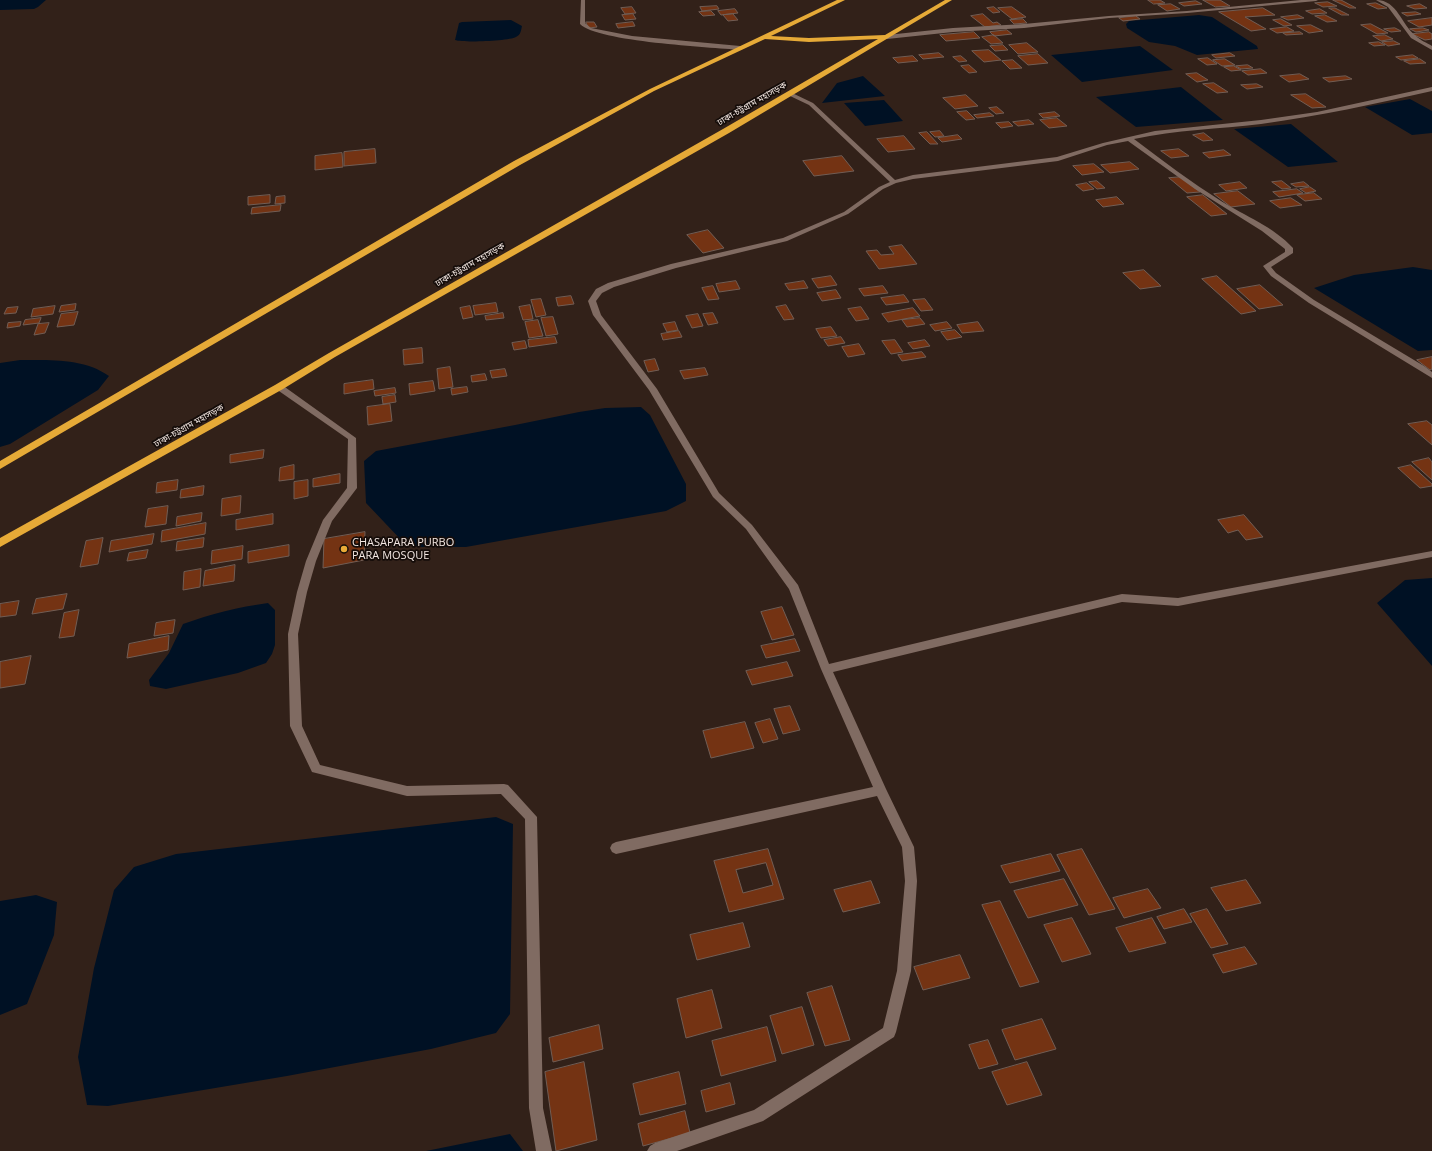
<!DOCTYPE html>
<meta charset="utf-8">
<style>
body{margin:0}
canvas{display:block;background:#322119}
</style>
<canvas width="1432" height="1151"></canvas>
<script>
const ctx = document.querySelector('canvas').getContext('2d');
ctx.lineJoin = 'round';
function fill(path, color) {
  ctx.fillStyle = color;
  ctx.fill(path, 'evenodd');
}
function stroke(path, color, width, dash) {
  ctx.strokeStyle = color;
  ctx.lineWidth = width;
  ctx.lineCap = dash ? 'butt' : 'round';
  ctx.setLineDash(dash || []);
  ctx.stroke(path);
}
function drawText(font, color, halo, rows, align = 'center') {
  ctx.font = font + ' "Open Sans","Noto Sans Bengali",sans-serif';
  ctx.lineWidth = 3.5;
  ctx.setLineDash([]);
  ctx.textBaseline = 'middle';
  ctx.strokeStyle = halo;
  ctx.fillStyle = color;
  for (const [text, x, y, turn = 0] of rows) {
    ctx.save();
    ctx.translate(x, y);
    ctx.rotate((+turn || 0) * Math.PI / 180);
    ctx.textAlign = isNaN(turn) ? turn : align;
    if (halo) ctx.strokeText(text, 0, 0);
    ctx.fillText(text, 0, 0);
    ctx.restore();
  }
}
fill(new Path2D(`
 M0,0h46l-8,7 -4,2 -34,1z
 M1199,15l13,2 45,29 1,3 -61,6 -22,-9 -26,-4 -22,-14 -1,-4 3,-3z
 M511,20l11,6c-1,4 -1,9 -6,11 -7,4 -53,6 -61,3l4,-17 3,-1z
 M1140,46l33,24 -91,12 -31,-27z
 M863,76l22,20 -63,7 15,-20z
 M1181,87l42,33 -87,7 -40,-30z
 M1410,99l22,12v22l-20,2 -47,-28z
 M884,100l19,21 -38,5 -21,-23z
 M1291,124l47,38 -50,5 -54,-38z
 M1413,267l19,3v80l-14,1 -104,-63 40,-13z
 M20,360c30,0 64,-2 89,16l-11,14 -88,54 -10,3v-84z
 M641,407l9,8 36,69v17l-20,10 -200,36h-48l-15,-5 -37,-39 -2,-42 12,-10 139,-26 64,-13 26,-4z
 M1432,578v88l-55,-63 28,-23z
 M268,603l7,7v35l-3,9 -6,9 -28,10 -72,16 -16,-3 -1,-6 20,-27 14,-29c28,-10 55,-17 85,-21z
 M496,817l17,7 -3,190 -14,19 -65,16 -144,27 -179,30 -21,-1 -9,-48 16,-89 20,-78 20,-23 42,-13z
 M36,895l21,7 -3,33 -27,69 -27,11v-114z
 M510,1134l13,17h-97z`), '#001124');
const building = new Path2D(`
 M1148,0h12l5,3 -11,1z
 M1203,0h17l10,6 -14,1z
 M1333,0h8l15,8h-6z
 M1196,1l6,3 -18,2 -5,-3z
 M1328,2l9,4 -14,1 -8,-4z
 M1376,3l11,5 -9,1 -11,-5z
 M1171,4l9,5 -13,2 -9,-6z
 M1420,4l7,4 -12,1 -8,-3z
 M717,6l2,3 -17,2 -2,-4z
 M632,7l4,6 -11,1 -4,-6z
 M994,7l6,5 -7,1 -6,-5z
 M1012,7l14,10 -14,2 -14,-11z
 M1263,8l12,7 -30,2 21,12 -15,2 -32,-19z
 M1329,8h6l14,7h-7z
 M735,9l3,4 -17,2 -3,-4z
 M1320,9l7,4 -15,1 -6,-3z
 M711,11l4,4 -12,1 -4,-4z
 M1416,12l5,2 -14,2 -5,-3z
 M633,14l3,5 -11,1 -3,-5z
 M733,14l5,6 -10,1 -5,-6z
 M983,14l10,9 4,-1 4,3 -16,2 -14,-11z
 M1298,15l6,3 -16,2 -7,-3z
 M1325,15l12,6 -10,1 -12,-6z
 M1136,16l4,3 -17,2 -4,-3z
 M1432,18v7l-13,2 -11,-6z
 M1023,19l4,4 -13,1 -4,-4z
 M1281,19l11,6 -8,1 -11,-6z
 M586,22h8l3,5 -8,1z
 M633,22l2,4 -17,2 -2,-4z
 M1371,24l17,9 -11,1 -16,-9z
 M1311,25l12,6 -14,2 -12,-7z
 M1287,27l7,4 -17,2 -7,-4z
 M1395,28l6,3 -10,1 -7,-3z
 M1423,28l6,2 -13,2 -6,-3z
 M1007,30l5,4 -18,2 -4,-4z
 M974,32l6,6 -34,3 -6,-6z
 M1300,32l3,2 -17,1 -3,-2z
 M1429,32l3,2v5l-7,1 -13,-6z
 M994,35l9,8 -12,1 -9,-7z
 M1385,35l8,4 -12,2 -8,-5z
 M1394,41l6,3 -12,2 -6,-4z
 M1379,42l6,3 -11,1 -5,-3z
 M1027,43l11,9 -20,2 -9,-9z
 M1003,45l5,5 -13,1 -5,-5z
 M989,50l12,10 -17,2 -12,-11z
 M939,53l5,4 -21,2 -4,-4z
 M1230,53l5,3 -19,2 -4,-3z
 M1038,54l10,9 -20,2 -10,-9z
 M1413,55l5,3 -17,2 -5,-3z
 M913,56l5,5 -20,2 -5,-5z
 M961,56l6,5 -8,1 -6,-5z
 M1208,58l9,6 -10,1 -9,-6z
 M1225,59l10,6 -13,1 -9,-6z
 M1420,59l6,4 -16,1 -6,-3z
 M1013,60l9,8 -12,1 -8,-8z
 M969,65l8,7 -8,1 -8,-7z
 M1248,65l5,3 -12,1 -5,-3z
 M1234,66l7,4 -10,1 -7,-4z
 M1261,69l6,4 -19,2 -6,-4z
 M1197,73l11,7 -11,2 -11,-8z
 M1300,74l9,5 -20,3 -9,-6z
 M1346,76l6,3 -23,3 -6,-4z
 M1214,83l14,9 -11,1 -14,-9z
 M1257,84l6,3 -16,2 -6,-4z
 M1306,94l20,13 -14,1 -21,-13z
 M966,95l12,11 -23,3 -12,-11z
 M997,107l7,6 -8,1 -7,-6z
 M967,111l8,8 -9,1 -9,-8z
 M1055,112l5,4 -17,2 -4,-4z
 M990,113l4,3 -17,2 -3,-3z
 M1057,118l10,8 -18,2 -9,-8z
 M1029,120l5,4 -16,2 -5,-4z
 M1009,122l4,4 -12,2 -5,-5z
 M940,131l4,5 -9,1 -5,-5z
 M927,132l11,12h-8l-11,-11z
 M1204,133l9,7 -10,1 -10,-6z
 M958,135l4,4 -20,3 -4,-4z
 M904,136l11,13 -27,3 -11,-13z
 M375,149l1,14 -32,3v-14z
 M1179,149l10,7 -18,2 -10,-7z
 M1224,150l7,5 -22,3 -6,-5z
 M342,153l1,14 -28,3v-14z
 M842,156l12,15 -40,5 -11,-15z
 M1130,162l9,7 -29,4 -9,-8z
 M1094,164l10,8 -22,3 -9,-9z
 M1181,177l19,15 -13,1 -18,-15z
 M1097,181l8,7 -8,1 -8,-7z
 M1282,181l9,7 -9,1 -10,-7z
 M1240,182l7,6 -21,3 -7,-6z
 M1304,182l5,4 -13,1 -5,-3z
 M1087,183l7,6 -11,2 -7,-6z
 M1310,187l6,4 -10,2 -6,-4z
 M1297,189l6,4 -24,4 -6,-5z
 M1238,191l17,13 -24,3 -17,-13z
 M1314,193l8,6 -17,2 -8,-6z
 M270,195v8l-22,2v-8z
 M1203,195l24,19 -16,2 -24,-19z
 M285,196v7l-10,1 1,-7z
 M1117,197l7,7 -21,3 -7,-7z
 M1291,198l11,7 -22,3 -10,-7z
 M281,205l-1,6 -29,3 1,-6z
 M708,230l16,18 -21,5 -16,-18z
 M902,245l15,19 -38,5 -13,-18 11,-1 4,5 13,-1 -5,-7z
 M1144,270l17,16 -21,3 -17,-16z
 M831,276l6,9 -19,3 -6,-9z
 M1217,276l39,35 -15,3 -39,-35z
 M736,281l4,8 -21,3 -3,-8z
 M804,281l4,7 -19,2 -4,-6z
 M1260,285l23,20 -24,4 -22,-20z
 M713,286l6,13 -11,1 -6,-12z
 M883,286l5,7 -24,3 -5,-7z
 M836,290l5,8 -19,3 -5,-8z
 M904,295l5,7 -23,3 -5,-7z
 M571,296l3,8 -16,2 -2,-8z
 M541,299l5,16 -10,2 -5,-17z
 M925,299l8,11 -12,1 -8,-11z
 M496,303l2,9 -23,3 -2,-9z
 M76,304l-1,6 -16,2 2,-6z
 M530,305l3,14 -10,1 -4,-13z
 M786,305l8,14 -10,1 -8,-13z
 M55,306l-2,8 -22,3 2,-8z
 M470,306l3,11 -10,2 -3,-11z
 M18,307l-2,6 -12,1 3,-6z
 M861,307l8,12 -13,2 -8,-12z
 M913,308l7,8 -32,6 -6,-8z
 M78,312l-4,13 -17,2 4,-13z
 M503,313l1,5 -18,2 -1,-4z
 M713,313l5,10 -10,2 -5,-11z
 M698,314l5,12 -11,2 -6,-12z
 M553,317l5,17 -12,2 -5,-18z
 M41,318l-2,5 -16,2 2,-5z
 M920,318l5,6 -18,3 -5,-7z
 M538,320l5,16 -14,2 -4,-16z
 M21,322l-1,4 -13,2 1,-5z
 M675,322l3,8 -11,2 -4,-8z
 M947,322l5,6 -17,3 -5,-6z
 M978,322l6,9 -22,2 -5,-8z
 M49,323l-4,10 -11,2 4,-11z
 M831,327l6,9 -16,2 -5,-9z
 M955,330l7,7 -15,3 -6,-8z
 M679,331l3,6 -19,3 -2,-6z
 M555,337l2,6 -28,4 -1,-7z
 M841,337l4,6 -17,3 -4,-6z
 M895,340l8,12 -12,2 -9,-13z
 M925,340l5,6 -17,3 -5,-6z
 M525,341l2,7 -13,2 -2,-7z
 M859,344l6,10 -17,3 -6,-10z
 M422,348l1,15 -19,2 -1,-15z
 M922,352l4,5 -24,4 -4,-6z
 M1432,357v12l-2,1 -13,-10z
 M655,359l4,11 -11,2 -4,-11z
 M450,367l3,20 -14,2 -2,-20z
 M705,368l3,7 -24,4 -4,-8z
 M505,369l2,7 -15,2 -2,-7z
 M485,374l2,6 -15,2 -1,-6z
 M373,380l1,9 -30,5v-10z
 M433,381l2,10 -25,4 -1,-11z
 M467,387l1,5 -16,3 -1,-6z
 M395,388l1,5 -21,3 -1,-5z
 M395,395l1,7 -13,2 -1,-7z
 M390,404l2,17 -24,4 -1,-18z
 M1427,421l5,4v20l-24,-21z
 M264,450l-1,8 -33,5v-8z
 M1429,458l3,4v18l-20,-18z
 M294,465v14l-15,2 1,-13z
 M1411,465l21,19v2l-12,2 -22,-20z
 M340,474v9l-27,4v-8z
 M178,480l-1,10 -21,3 1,-10z
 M308,480v16l-14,3v-17z
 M204,486l-1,9 -23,3 1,-8z
 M241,496l-1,17 -19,3 1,-17z
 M168,506l-2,18 -21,3 3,-18z
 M202,513l-1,8 -25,5 1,-9z
 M273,514v10l-37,6v-10z
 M1244,515l19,22 -17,3 -8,-10 -10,3 -10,-13z
 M206,523l-1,11 -44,8 1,-11z
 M365,532l-1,28 -41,8 1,-29z
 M154,534l-2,10 -43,8 2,-11z
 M103,538l-5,26 -18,3 6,-26z
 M204,538l-1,9 -27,4 1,-9z
 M289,545v11l-41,7v-11z
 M243,546l-1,13 -31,5 1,-13z
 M148,550l-2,8 -19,3 2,-8z
 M235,565l-1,16 -31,5 2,-15z
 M201,569l-1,18 -17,3 1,-18z
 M67,594l-4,15 -31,5 4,-15z
 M19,601l-3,14 -16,2v-13z
 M782,607l12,28 -22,5 -11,-28z
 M79,610l-5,26 -15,2 5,-25z
 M175,620l-2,13 -19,3 2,-13z
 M169,636l-1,14 -41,8 2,-14z
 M795,639l5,12 -34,7 -5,-12z
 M31,656l-6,28 -25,4v-26z
 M787,662l6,14 -41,9 -6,-14z
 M790,706l10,24 -17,4 -9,-25z
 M770,719l8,20 -15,4 -8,-20z
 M745,722l9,26 -43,10 -8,-27z
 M768,849l16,50 -55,13 -15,-51zM766,863l7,22 -30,8 -7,-23z
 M1082,849l33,60 -26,6 -32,-60z
 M1051,854l9,17 -50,12 -9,-17z
 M1064,879l14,26 -50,13 -14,-27z
 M1246,880l15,23 -35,8 -15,-23z
 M871,881l9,22 -37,9 -9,-22z
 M1148,889l13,19 -37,10 -11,-20z
 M1000,901l39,81 -19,5 -38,-82z
 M1184,909l8,13 -28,7 -7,-12z
 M1207,909l21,35 -17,4 -21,-34z
 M1072,918l19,36 -29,8 -18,-37z
 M1152,918l14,25 -37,9 -13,-24z
 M743,923l7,24 -53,13 -7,-25z
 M1245,947l12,17 -34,9 -10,-18z
 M960,955l10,23 -47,12 -9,-23z
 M832,986l18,54 -25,6 -18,-53z
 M712,990l10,38 -36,10 -9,-39z
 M802,1007l12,38 -32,9 -12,-38z
 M1042,1019l14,30 -41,11 -13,-30z
 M599,1025l4,24 -50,13 -4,-24z
 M767,1027l9,34 -55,15 -9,-35z
 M988,1040l10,24 -19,5 -10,-24z
 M584,1062l13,78 -41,11 -11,-79z
 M1027,1062l15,33 -35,10 -15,-33z
 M679,1072l7,32 -46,11 -7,-31z
 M730,1083l5,21 -29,8 -5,-21z
 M685,1111l5,22 -47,13 -5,-22z`);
fill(building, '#743313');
stroke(building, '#715d54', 1);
fill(new Path2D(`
 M581,0h4v23l6,5 41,8 108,10 3,2 -3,2c-30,-3 -142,-8 -160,-26z
 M1301,0h17l-2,1 -129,12 -78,5 -85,10 -71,4 -66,7 -3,-2 3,-2 66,-7 71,-4 85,-8 78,-5z
 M1376,0c22,0 25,25 40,36 4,4 11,7 16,10v4l-21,-12 -23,-31z
 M1432,87v4c-57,13 -113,25 -171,33 -42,5 -85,6 -127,15 29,22 57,43 87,62 24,15 53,26 72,47v5l-22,14 5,6 38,27 110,66 8,6v6l-123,-75 -38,-27 -8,-10 22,-14v-3l-23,-18 -67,-42 -67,-48 -21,4 -49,16 -145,18 -17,4 -13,6 -35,25 -61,27 -111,27 -62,19 -12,6 -6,8 5,14 56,74 62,104 33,32 46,60 31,79 293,-70 56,4 254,-47v6l-254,49 -56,-4 -289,70 53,117 28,58 3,34 -6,90 -15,61 -2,5 -131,84 -86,30h-30l3,-5 5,-3 99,-33 129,-82 14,-57 8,-90 -3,-34 -25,-51 -261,58 -4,-2 -2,-4 2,-4 4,-2 257,-55 -52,-118 -32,-80 -43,-60 -33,-32 -64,-107 -56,-75 -5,-14 8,-12 12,-6 63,-19 112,-26 61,-26 35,-25 11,-5 -81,-77 -21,-10v-2l2,-1 23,11 82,77 18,-5 144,-18 46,-14 52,-12 106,-11 56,-8z
 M276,385h6l74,53 1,50 -25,33 -16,40 -9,31 -9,42 4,92 18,39 87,21 97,-2 4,1 29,32 6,291 9,43h-16l-7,-43 -4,-289 -24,-25 -94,2 -95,-24 -22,-46 -2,-92 9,-42 9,-31 17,-41 24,-32 1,-49 -72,-50 -1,-2z`), '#806b62');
fill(new Path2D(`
 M837,0h8l-74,36 38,2 76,-3 60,-35h7l-223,133 -394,224 -52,32 -283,158v-9l275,-153 54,-32 394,-224 155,-90 -69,3 -44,-3 -111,52 -134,74 -520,304v-8l514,-300 136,-72z`), '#e6aa37');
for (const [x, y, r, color] of [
 [344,549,4,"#e9ab38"]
]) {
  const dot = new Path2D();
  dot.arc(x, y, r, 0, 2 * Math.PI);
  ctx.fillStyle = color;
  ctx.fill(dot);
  stroke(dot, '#140c09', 1.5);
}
drawText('9px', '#f3e7e2', '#140c09', [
 ["ঢাকা-চট্টগ্রাম মহাসড়ক",752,104,-30],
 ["ঢাকা-চট্টগ্রাম মহাসড়ক",470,265,-30],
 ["ঢাকা-চট্টগ্রাম মহাসড়ক",189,426,-29]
]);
drawText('11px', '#f3e7e2', '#140c09', [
 ["CHASAPARA PURBO",352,543],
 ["PARA MOSQUE",352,556]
], 'left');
</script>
